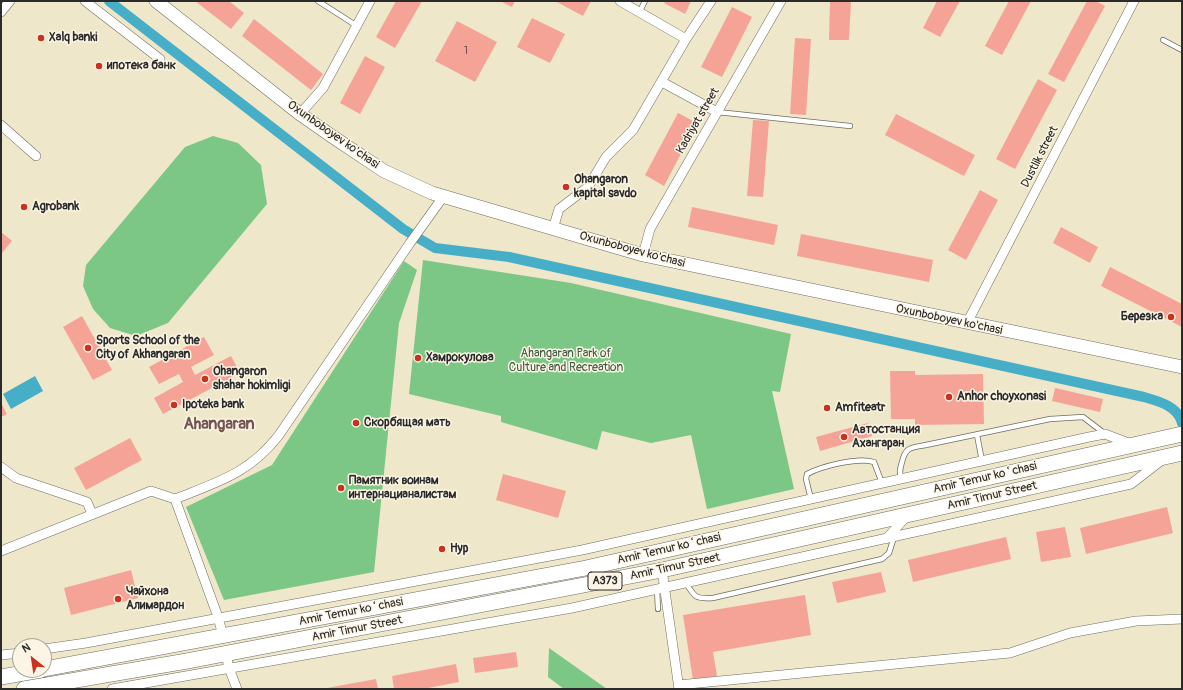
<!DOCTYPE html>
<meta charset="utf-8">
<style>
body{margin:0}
#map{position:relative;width:1183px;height:690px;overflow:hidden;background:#eee7ca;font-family:Pangolin,sans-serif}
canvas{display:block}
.frame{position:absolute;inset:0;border:2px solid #2b2b2b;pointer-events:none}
.north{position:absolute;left:12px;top:638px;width:40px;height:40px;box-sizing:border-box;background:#fcf5e5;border:1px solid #a8a49b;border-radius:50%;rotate:330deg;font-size:11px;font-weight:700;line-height:16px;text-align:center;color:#2b2b2b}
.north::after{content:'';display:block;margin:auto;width:14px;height:18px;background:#c8321e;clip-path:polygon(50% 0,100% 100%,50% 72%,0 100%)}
</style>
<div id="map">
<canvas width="1183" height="690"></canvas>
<div class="frame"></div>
<div class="north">N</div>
</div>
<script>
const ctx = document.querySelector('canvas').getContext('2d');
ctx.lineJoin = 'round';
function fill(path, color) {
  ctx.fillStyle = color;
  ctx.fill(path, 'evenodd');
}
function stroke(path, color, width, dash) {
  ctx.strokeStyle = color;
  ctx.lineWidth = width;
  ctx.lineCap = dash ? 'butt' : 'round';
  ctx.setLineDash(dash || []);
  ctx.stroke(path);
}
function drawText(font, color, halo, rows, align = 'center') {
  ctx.font = font + ' Pangolin,sans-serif';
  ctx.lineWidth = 3;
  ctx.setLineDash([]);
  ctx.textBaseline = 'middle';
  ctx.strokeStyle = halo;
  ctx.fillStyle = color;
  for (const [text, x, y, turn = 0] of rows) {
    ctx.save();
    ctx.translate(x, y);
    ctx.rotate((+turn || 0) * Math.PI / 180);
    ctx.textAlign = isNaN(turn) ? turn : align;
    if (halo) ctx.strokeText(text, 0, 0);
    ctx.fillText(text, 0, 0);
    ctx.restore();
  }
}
fill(new Path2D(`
 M213,136l25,7 23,22 6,39 -99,119 -32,13 -26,-8 -17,-19 -10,-23 3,-21 99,-118z
 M423,260l148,23 220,51 -11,58 -8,-1 22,98 -87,20 -16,-74 -40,8 -49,-12 -5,19 -96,-28v-6l-92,-22z
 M404,261l13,9 -18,53 -25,249 -150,28 -38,-93 86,-42z
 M549,648l58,41h-43l-16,-12z`), '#7cc785');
fill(new Path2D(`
 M35,376l8,15 -32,18 -8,-15z`), '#47aec7');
stroke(new Path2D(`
 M109,1l294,228 32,19 74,9 635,140c14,4 34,9 38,26`), '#47aec7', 10);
fill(new Path2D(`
 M195,1h34l15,12 -13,16z
 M396,1h26l-27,47 -19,-11z
 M500,1h15l-3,6z
 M555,1h36l-8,15z
 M666,1h25l-6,13 -21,-11z
 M830,1h21l-2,39h-20z
 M937,1h23l-20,36 -17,-9z
 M1009,1h22l-29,54 -17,-9z
 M1087,1h9l9,5 -41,76 -16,-8z
 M732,7l20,10 -30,60 -21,-10z
 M532,18l33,16 -15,29 -33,-16z
 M254,19l69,55 -12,16 -69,-54z
 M457,21l40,21 -22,40 -40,-21z
 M795,38l16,1 -5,76 -16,-1z
 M365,56l20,11 -25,47 -20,-11z
 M1038,79l19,11 -42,79 -19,-10z
 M678,113l19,10 -33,63 -19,-11z
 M896,114l79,41 -11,21 -79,-41z
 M753,120l16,1 -6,76 -16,-1z
 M980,190l18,10 -32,60 -18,-10z
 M692,207l86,18 -4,20 -86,-18z
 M1061,227l37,20 -8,16 -37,-20z
 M1,232l11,9 -11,13z
 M801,234l132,26 -4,22 -132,-26z
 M1110,267l72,37v23l-81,-41z
 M82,316l30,54 -19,10 -30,-53z
 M204,337l10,18 -23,12 4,8 36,-19 9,17 -77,41 -9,-16 29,-16 -4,-8 -20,10 -10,-17z
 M890,371h25v4l68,-1 1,50 -69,1v-6h-24z
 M1055,388l48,11 -3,13 -48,-11z
 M1,403l6,11 -6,3z
 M868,423l4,13 -52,15 -4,-14z
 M130,438l12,22 -56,30 -12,-22z
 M503,474l63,17 -8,27 -62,-18z
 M1167,507l6,26 -87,21 -6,-26z
 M1065,527l6,30 -30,5 -5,-30z
 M1006,537l5,22 -98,23 -5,-22z
 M131,570l7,28 -67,17 -7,-27z
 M881,572l5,20 -49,11 -5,-21z
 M805,595l6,40 -98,17 4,24 -24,4 -10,-65z
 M516,652l2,15 -43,6 -2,-15z
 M456,664l3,18 -36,7h-29l-2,-13z
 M376,679l2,10h-51v-1z`), '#f6a397');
const service = new Path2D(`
 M318,1l39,25
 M640,11l5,-10
 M1163,40l19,10
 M717,112l133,14
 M977,435l5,26
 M901,478c-2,-6 -1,-10 1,-16 4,-16 9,-14 24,-17l124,-26 33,-2 21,16
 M811,499l-5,-20 1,-5c15,-8 51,-17 67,-12l8,21
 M686,583c9,15 10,16 27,15l169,-39 7,-6 5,-16
 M657,589l1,20`);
const minor = new Path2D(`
 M85,1l75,58
 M620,1l66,38
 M1,12l9,-11
 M662,82l55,30
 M300,114l23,-26 47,-87
 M1,125l35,31
 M553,229l6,-20 29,-22 18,-30 27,-27 53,-91 25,-38
 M643,255l7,-26 131,-228
 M967,323l167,-322
 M1,467l15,11 71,24 5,12
 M175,499l43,118 5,19
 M886,539l21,-23
 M1,551l150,-60 24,8c43,-17 75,-26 104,-64l131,-192 33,-46
 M662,570l17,119
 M44,649l42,-6 496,-93 507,-113 16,-3 26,10
 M226,654l3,14 8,21
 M1,655l19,-2
 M678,685l332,-32 60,-20 66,-12 46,-2
 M112,689l460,-81 559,-124 31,-24`);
const secondary = new Path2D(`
 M156,1l144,113 33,23 51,34 48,22 211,62 539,112`);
const trunk = new Path2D(`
 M44,669l542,-101 596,-134
 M1,677l40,-7
 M24,689l163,-28 475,-91 520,-117`);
stroke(service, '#6f6d63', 6);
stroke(minor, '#6f6d63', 10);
stroke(secondary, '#6f6d63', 14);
stroke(trunk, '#6f6d63', 16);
stroke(service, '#fff', 4.5);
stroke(minor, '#fff', 9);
stroke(secondary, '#fff', 13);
stroke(trunk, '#fff', 15);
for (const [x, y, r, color] of [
 [41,38,4,"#c8321e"],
 [99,66,4,"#c8321e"],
 [566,187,4,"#c8321e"],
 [24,207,4,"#c8321e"],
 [1171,317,4,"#c8321e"],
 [88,348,4,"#c8321e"],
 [418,358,4,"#c8321e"],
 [205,379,4,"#c8321e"],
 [949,397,4,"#c8321e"],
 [174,405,4,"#c8321e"],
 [827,408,4,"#c8321e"],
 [356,423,4,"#c8321e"],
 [844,437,4,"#c8321e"],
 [341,488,4,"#c8321e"],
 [442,549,4,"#c8321e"],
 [118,599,4,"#c8321e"]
]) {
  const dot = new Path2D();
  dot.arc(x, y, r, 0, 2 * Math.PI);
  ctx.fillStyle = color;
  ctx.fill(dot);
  stroke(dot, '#fcf5e5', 1.5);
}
drawText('10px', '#5e4946', null, [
 ["1",466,51]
]);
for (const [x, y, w] of [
 [605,581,34]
]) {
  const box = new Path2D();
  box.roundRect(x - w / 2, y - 9, w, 18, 3);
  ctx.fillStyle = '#fcf5e5';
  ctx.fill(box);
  stroke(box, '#2b2b2b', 1);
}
drawText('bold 11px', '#2b2b2b', null, [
 ["A373",605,581]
]);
drawText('bold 12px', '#2b2b2b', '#fcf5e5', [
 ["Xalq banki",49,38],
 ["ипотека банк",107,66],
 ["Ohangaron",574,180],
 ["kapital savdo",574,194],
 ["Agrobank",32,207],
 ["Березка",1163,317,"right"],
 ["Sports School of the",96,341],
 ["City of Akhangaran",96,355],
 ["Хамрокулова",426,358],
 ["Ohangaron",213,372],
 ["shahar hokimligi",213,386],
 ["Anhor choyxonasi",957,397],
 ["Ipoteka bank",182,405],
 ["Amfiteatr",835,408],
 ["Скорбящая мать",364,423],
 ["Автостанция",852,430],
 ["Ахангаран",852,444],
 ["Памятник воинам",349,481],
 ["интернацианалистам",349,495],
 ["Нур",450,549],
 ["Чайхона",126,592],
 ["Алимардон",126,606]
], 'left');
drawText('12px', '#2b2b2b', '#fcf5e5', [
 ["Kadriyat street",698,121,-60],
 ["Oxunboboyev ko'chasi",333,135,35],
 ["Dustlik street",1040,157,-63],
 ["Oxunboboyev ko'chasi",632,250,15],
 ["Oxunboboyev ko'chasi",949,320,12],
 ["Amir Temur koʻchasi",985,478,-13],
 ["Amir Timur Street",992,496,-13],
 ["Amir Temur koʻchasi",669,549,-13],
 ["Amir Timur Street",675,567,-12],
 ["Amir Temur koʻchasi",351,612,-11],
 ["Amir Timur Street",357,629,-11]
]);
drawText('12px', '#435a46', '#fcf5e5', [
 ["Ahangaran Park of",566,354],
 ["Culture and Recreation",566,368]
]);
drawText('bold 16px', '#725551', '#fcf5e5', [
 ["Ahangaran",219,425]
]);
</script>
